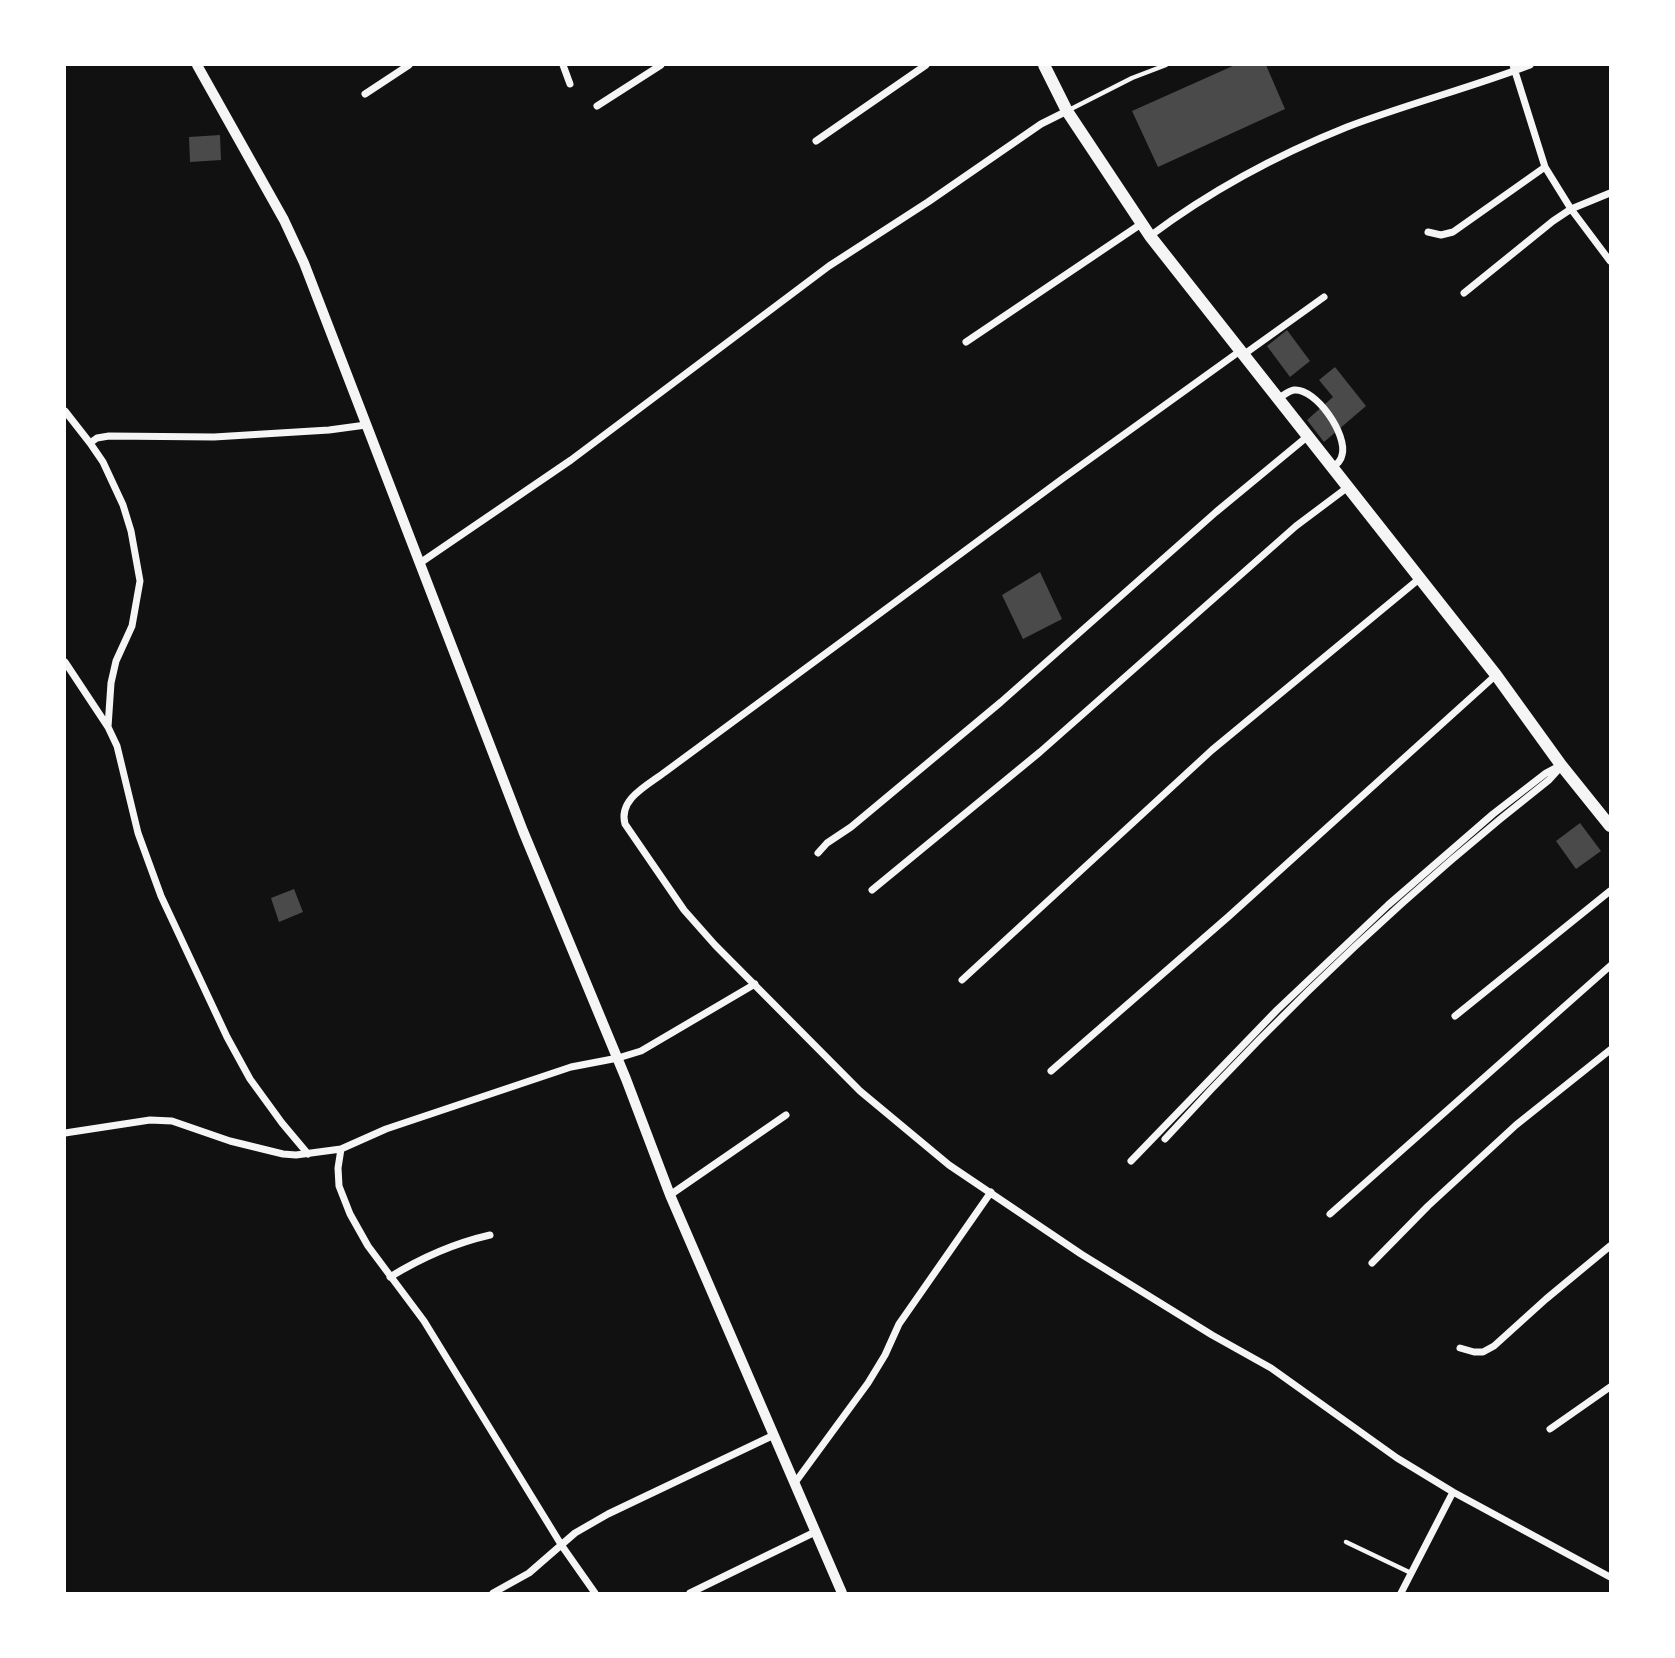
<!DOCTYPE html>
<style>
body{margin:0}
#map{position:relative;width:1675px;height:1658px;overflow:hidden;background:#111;font-family:"DM Sans",sans-serif}
canvas{display:block}
.frame{position:absolute;inset:0;border:66px solid #fff;pointer-events:none}
</style>
<div id="map">
<canvas width="1675" height="1658"></canvas>
<div class="frame"></div>
</div>
<script>
const ctx = document.querySelector('canvas').getContext('2d');
ctx.lineJoin = 'round';
function fill(path, color) {
  ctx.fillStyle = color;
  ctx.fill(path, 'evenodd');
}
function stroke(path, color, width, dash) {
  ctx.strokeStyle = color;
  ctx.lineWidth = width;
  ctx.lineCap = dash ? 'butt' : 'round';
  ctx.setLineDash(dash || []);
  ctx.stroke(path);
}
fill(new Path2D(`
 M1235,65h31l19,44 -127,58 -26,-56z
 M220,135l1,25 -31,2 -1,-25z
 M1287,330l23,31 -20,16 -23,-31z
 M1335,367l31,39 -42,36 -17,-22 26,-23 -14,-17z
 M1040,572l22,47 -39,20 -21,-44z
 M1580,823l21,28 -25,18 -20,-28z
 M294,889l9,23 -24,10 -8,-24z`), '#4a4a4a');
stroke(new Path2D(`
 M1069,110l63,-32 34,-13
 M1346,1542l65,31`), '#f5f5f5', 4.5);
stroke(new Path2D(`
 M563,65l7,19
 M1513,65l32,102 26,42 39,52
 M365,94l44,-29
 M597,106l64,-41
 M816,141l110,-76
 M1428,232l13,3 12,-3 92,-65
 M1150,236c60,-45 127,-81 197,-109 60,-23 123,-39 183,-62
 M1464,293l89,-72 18,-12 39,-16
 M966,342l175,-118
 M1240,351l-178,128 -397,293c-17,13 -47,27 -40,52l59,86 31,35 145,146 89,74 132,89 131,81 59,33 126,90 56,34 157,85
 M1243,355l81,-58
 M1279,398c5,-3 9,-7 15,-8 22,-2 54,45 48,65 -1,6 -5,9 -10,13
 M65,411l25,32
 M420,563l151,-103 258,-194 99,-64 113,-78 26,-13
 M65,662l43,65
 M818,853l9,-10 24,-16 150,-125 215,-190 92,-76
 M872,890l168,-138 256,-226 52,-39
 M962,980l250,-230 207,-171
 M1455,1016l155,-125
 M1051,1071l177,-154 268,-242
 M65,1133l85,-13 22,1 58,20 53,13 13,1 45,-6 45,-20 185,-62 47,-9 23,-7 114,-67
 M1165,1139c118,-129 246,-251 384,-359l10,-11
 M341,1149l-3,19 1,18 11,28 18,32 56,75 138,225 33,47
 M308,1154l-26,-31 -32,-44 -23,-42 -66,-141 -23,-63 -21,-87 -9,-19 3,-44 5,-22 16,-35 8,-45 -9,-50 -8,-26 -20,-43 -13,-19 7,-5 12,-2 105,1 115,-7 37,-5
 M1131,1161l146,-151 111,-105 105,-91 53,-41 15,-8
 M670,1195l116,-80
 M1330,1214l280,-248
 M1372,1263l56,-57 88,-81 94,-75
 M390,1277c31,-19 65,-34 100,-42
 M1460,1348l14,4h9l11,-6 52,-47 64,-53
 M1550,1429l60,-42
 M794,1484l74,-101 17,-28 14,-31 92,-132
 M493,1593l36,-20 46,-40 33,-19 166,-79
 M690,1593l125,-61
 M1401,1593l52,-101`), '#f5f5f5', 7);
stroke(new Path2D(`
 M197,65l87,155 20,43 219,568 103,248 44,116 172,398`), '#f5f5f5', 10);
stroke(new Path2D(`
 M1044,65l23,46 83,125 346,439 65,90 49,61`), '#f5f5f5', 12);
</script>
